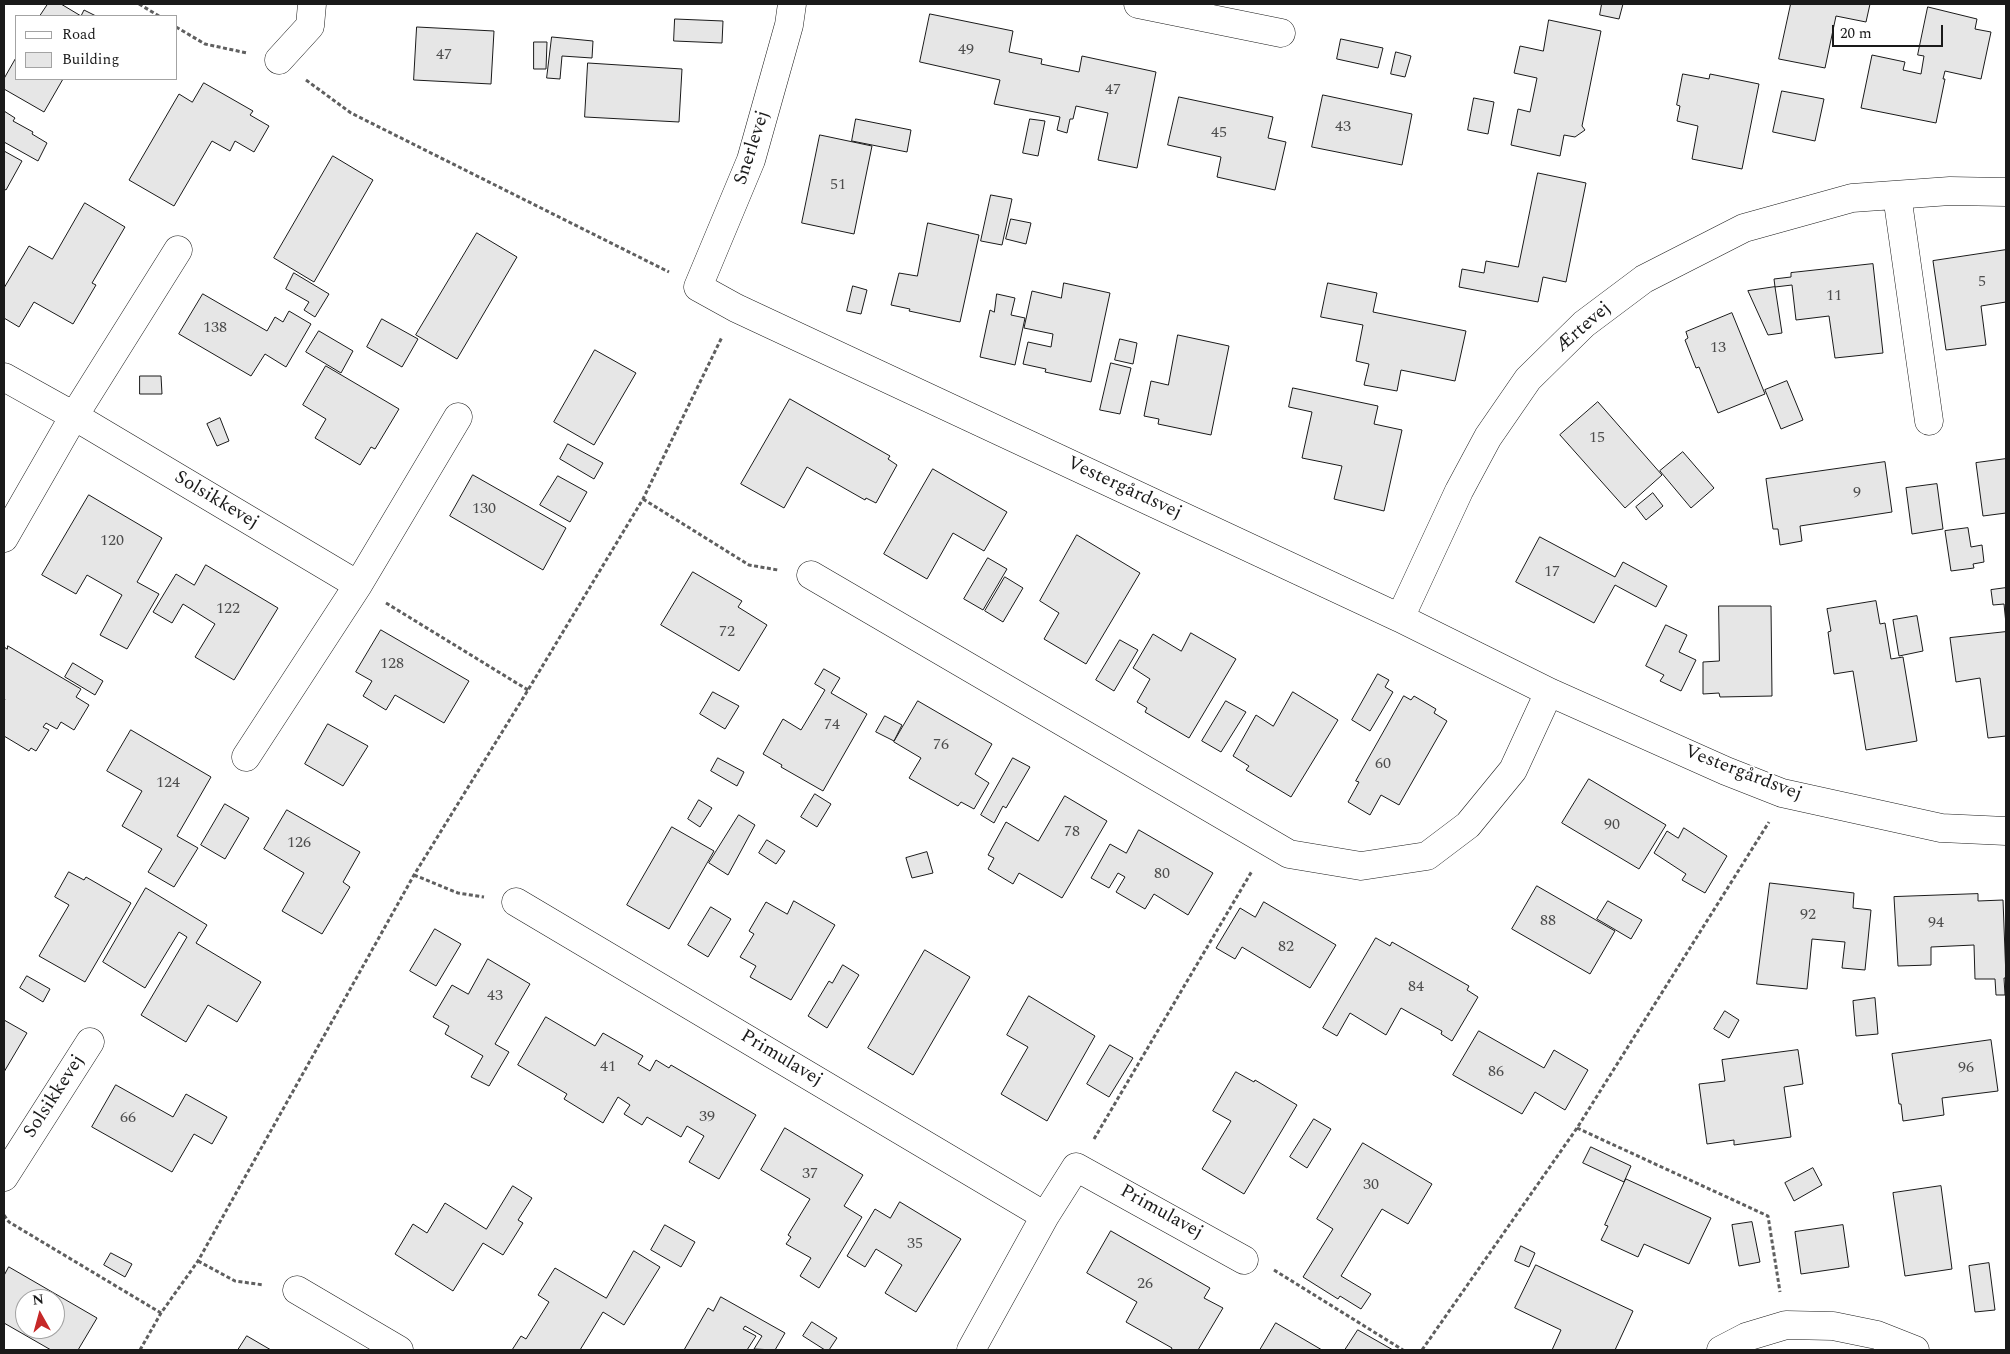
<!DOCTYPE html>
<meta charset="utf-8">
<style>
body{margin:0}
#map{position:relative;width:2010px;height:1354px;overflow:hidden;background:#fff;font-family:Spectral,serif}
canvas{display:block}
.frame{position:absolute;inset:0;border:5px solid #1a1a1a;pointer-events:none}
.legend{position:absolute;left:15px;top:15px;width:162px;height:65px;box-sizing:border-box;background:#fff;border:1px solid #a3a3a3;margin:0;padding:6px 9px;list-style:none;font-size:15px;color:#1a1a1a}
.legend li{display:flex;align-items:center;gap:10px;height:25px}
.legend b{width:25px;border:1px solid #a3a3a3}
.north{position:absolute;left:15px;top:1289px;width:50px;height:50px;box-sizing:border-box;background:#fff;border:1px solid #a3a3a3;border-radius:50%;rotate:353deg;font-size:14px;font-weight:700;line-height:20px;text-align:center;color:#1a1a1a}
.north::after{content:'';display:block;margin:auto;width:18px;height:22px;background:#c62828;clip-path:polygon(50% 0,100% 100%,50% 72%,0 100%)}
.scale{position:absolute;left:1832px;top:25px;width:111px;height:22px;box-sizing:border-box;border:2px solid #1a1a1a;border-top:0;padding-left:6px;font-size:15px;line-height:18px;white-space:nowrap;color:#1a1a1a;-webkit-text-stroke:4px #fff;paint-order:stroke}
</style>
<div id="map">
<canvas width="2010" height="1354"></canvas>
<div class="frame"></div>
<ul class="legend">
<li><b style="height:6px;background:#fff"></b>Road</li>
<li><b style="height:14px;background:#e6e6e6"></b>Building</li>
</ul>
<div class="north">N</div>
<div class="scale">20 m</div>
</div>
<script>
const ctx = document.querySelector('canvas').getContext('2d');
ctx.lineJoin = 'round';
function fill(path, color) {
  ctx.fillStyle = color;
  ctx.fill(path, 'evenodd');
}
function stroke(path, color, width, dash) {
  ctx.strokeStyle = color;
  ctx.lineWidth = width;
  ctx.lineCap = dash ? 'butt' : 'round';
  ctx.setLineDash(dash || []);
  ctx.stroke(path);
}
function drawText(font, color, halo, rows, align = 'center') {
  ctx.font = font + ' Spectral,serif';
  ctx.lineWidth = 4;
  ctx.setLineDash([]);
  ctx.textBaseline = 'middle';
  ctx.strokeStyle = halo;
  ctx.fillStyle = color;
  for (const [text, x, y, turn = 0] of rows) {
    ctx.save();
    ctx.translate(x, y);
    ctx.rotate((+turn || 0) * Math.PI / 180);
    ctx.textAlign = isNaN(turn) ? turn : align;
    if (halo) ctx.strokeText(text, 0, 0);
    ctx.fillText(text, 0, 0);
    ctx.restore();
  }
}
const building = new Path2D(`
 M48,4h13l20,12 3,-6 12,6h-56z
 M1602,4h21l-4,15 -19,-4z
 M1791,4h79l-4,18 -30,-6 -11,52 -46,-9z
 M1928,7l49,12 -2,10 16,3 -10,47 -36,-8 -2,8h2l-9,44 -75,-15 11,-53 33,7 -2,8 18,4 3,-18 -6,-1z
 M930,14l83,17 -4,21 33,7 -1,5 38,8 3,-16 74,16 -19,96 -39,-8 10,-47 -32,-7 -3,13h-3l-3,14 -10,-3 3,-13 -66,-13 6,-24 -80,-18z
 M675,19l48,2 -1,22 -48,-2z
 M1549,20l52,11 -19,95 3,4 -10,7 -11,-2 -4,21 -49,-11 7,-36 12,3 7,-34 -23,-5 6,-27 23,5z
 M417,27l77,4 -3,53 -77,-4z
 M552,37l41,4 -1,17 -30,-2 -2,23 -13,-1z
 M1341,39l42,9 -5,20 -41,-9z
 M534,42h13l-1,27h-12z
 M1396,52l15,4 -6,21 -14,-3z
 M16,58v21h47l-19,33 -40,-23v-10z
 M588,63l94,6 -3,53 -94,-5z
 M1683,74l26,5 1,-5 49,10 -17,85 -50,-10 6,-33 -21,-5 3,-15 -3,-1z
 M204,83l49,28 -3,4 19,11 -15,26 -19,-11 -5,10 -18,-10 -38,65 -45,-26 50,-86 13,8z
 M1782,91l42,8 -9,42 -42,-9z
 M1323,95l89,19 -10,51 -90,-18z
 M1179,97l94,20 -5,21 18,4 -11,48 -58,-13 4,-20 -53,-12z
 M1474,98l20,4 -6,32 -20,-4z
 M4,111l11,7 -2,3 20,11 -1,2 15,9 -9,18 -34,-19z
 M856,119l55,11 -4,22 -55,-11z
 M1030,119l15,2 -7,35 -15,-3z
 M820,135l52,11 -18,88 -52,-11z
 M4,151l18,10 -16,29 -2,-1z
 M333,156l40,24 -59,102 -40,-24z
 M1538,173l48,10 -20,99 -23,-5 -5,25 -79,-15 3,-18 22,4 2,-12 32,6z
 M991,195l21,4 -10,46 -21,-4z
 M85,203l40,24 -33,56 4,2 -23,39 -39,-22 -15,25 -15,-9v-30l25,-42 23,13z
 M1011,219l20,4 -5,21 -20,-5z
 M928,223l51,12 -19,87 -51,-11 1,-2 -19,-4 8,-32 18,3z
 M477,233l40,24 -60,102 -41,-24z
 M2006,250v52l-25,4 5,39 -40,5 -13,-89z
 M1873,264l10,89 -48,5 -6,-42 -33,4 -4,-35 -17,2 -1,-8 17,-2v-4z
 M294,273l35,21 -14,23 -11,-7 5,-8 -23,-13z
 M1064,283l46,10 -19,89 -46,-10 1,-3 -23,-5 5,-22 23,5 2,-13 -29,-6 8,-37 29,7z
 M1328,283l49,10 -4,19 93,19 -11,50 -54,-11 -4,21 -33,-6 5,-21 -13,-3 7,-36 -42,-8z
 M853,286l14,4 -6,24 -14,-3z
 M1775,287l7,46 -14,2 -20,-44z
 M203,294l64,37 8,-14 8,5 6,-11 22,13 -25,43 -21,-13 -14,22 -72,-42z
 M997,294l18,4 -4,17 14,3 -10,47 -35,-8 10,-47 4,2z
 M1732,313l33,81 -47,19 -19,-46 -3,1 -11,-28 3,-2 -2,-6z
 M382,319l36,20 -16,28 -35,-20z
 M319,331l34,20 -12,22 -35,-21z
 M1178,335l51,11 -18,89 -53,-11 1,-5 -15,-3 7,-35 17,4z
 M1120,339l17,4 -4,21 -18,-4z
 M595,350l41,23 -42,72 -40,-23z
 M1111,363l20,5 -11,46 -20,-4z
 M326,366l73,43 -24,40 -4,-2 -11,18 -45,-27 11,-19 -23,-14z
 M140,376h21l1,18h-22z
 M1787,381l16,39 -22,9 -16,-39z
 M1293,388l85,18 -4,18 28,6 -18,81 -50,-12 8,-33 -40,-8 10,-46 -23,-5z
 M790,399l100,57 -2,3 9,6 -21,38 -10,-5 -1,2 -58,-33 -23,41 -43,-24z
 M1598,402l64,73 -37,33 -65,-73z
 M220,418l9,23 -12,5 -10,-22z
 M568,444l35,19 -9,16 -34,-20z
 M1683,452l31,36 -23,20 -31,-37z
 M2006,459v54l-23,3 -7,-53z
 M1885,462l7,50 -92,14 2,15 -22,4 -2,-16h-5l-7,-50z
 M933,469l74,43 -23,39 -31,-18 -26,46 -43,-25z
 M473,475l93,53 -23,42 -93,-54z
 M558,476l29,16 -17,30 -30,-17z
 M1937,484l6,45 -31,5 -6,-46z
 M1653,493l10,13 -17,14 -10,-13z
 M89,495l73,43 -25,44 22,12 -32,55 -27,-14 22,-40 -35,-20 -11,19 -34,-19z
 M1968,528l3,19 11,-2 2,17 -11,2 1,4 -23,3 -6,-40z
 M1077,535l63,38 -54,91 -42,-25 15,-26 -19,-12z
 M1540,537l75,40 8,-15 44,24 -11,21 -41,-22 -21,38 -78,-41z
 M988,558l19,11 -24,41 -19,-11z
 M206,565l72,43 -44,72 -39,-23 20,-33 -32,-20 -11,19 -19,-11 23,-38 18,11z
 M693,572l49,29 -4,6 29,18 -28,46 -78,-46z
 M1005,577l18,11 -20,34 -18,-11z
 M2006,588v36l-2,-20 -11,1 -2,-15z
 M1876,601l4,23 5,-1 6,36 12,-2 14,84 -51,9 -13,-79 -19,3 -6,-42 3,-1 -4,-22z
 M1719,606h52l1,90 -52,1 -1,-4 -16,1v-32l16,-1z
 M1917,616l6,35 -24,5 -6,-36z
 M1666,625l21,10 -8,17 17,8 -15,31 -21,-10 4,-6 -18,-9z
 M381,630l88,51 -25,42 -49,-28 -9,15 -23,-14 9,-15 -16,-9z
 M2006,632v104l-18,2 -8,-60 -24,4 -6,-44z
 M1191,633l45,26 -47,79 -44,-26 2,-4 -10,-6 13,-23 -17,-11 20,-34 28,17z
 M1120,640l18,10 -24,41 -18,-11z
 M8,646l73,43 -5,8 13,8 -15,25 -13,-8 -4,7 -11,-6 -3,4 6,3 -13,21 -5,-3 -2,3 -25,-15v-35l1,-2 -1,-1v-51l3,2z
 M73,663l30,18 -8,14 -30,-18z
 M824,669l16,9 -9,15 36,21 -44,77 -42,-24 1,-2 -19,-11 20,-35 18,11 24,-40 -10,-6z
 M1378,674l11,6 -4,7 8,5 -23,39 -18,-11z
 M713,692l26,14 -14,23 -25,-15z
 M1293,692l45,28 -47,77 -45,-27 3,-4 -16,-10 23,-41 17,11z
 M1404,696l7,4 3,-4 22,13 -2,4 13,8 -48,84 -18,-10 -11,20 -22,-13 11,-20 -3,-1z
 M918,701l74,43 -17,30 14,9 -15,26 -13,-7 -3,4 -49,-28 12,-20 -27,-16z
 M1226,701l20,11 -25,40 -19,-11z
 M885,716l17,9 -8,16 -18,-9z
 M328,724l40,22 -25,40 -38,-22z
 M131,730l80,47 -34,59 21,12 -24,39 -26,-15 14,-23 -40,-23 20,-35 -35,-20z
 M718,758l26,14 -7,14 -26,-15z
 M1013,758l17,9 -24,41 -3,-2 -9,17 -13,-8z
 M1589,779l77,46 -27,44 -77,-46z
 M815,794l16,10 -14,23 -16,-10z
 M1065,796l42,25 -45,77 -43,-25 -6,11 -25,-15 6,-11 -6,-3 18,-33 32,19z
 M699,800l13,8 -12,19 -12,-8z
 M225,804l24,14 -24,41 -24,-14z
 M287,810l73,42 -17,30 7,5 -28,47 -40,-23 22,-38 -40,-24z
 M739,815l16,10 -27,50 -19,-12z
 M672,827l42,24 -45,78 -42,-24z
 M1684,828l43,28 -22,37 -23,-13 4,-6 -32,-21 13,-22 11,7z
 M1139,830l74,43 -25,42 -34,-21 -9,15 -29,-17 9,-15 -7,-4 -9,15 -18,-10 19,-34 16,9z
 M767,840l18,11 -9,13 -17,-11z
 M927,852l6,21 -21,5 -6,-20z
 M69,872l15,8 2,-3 45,26 -46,79 -46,-26 30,-51 -14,-8z
 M1770,883l84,10 -1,15 18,2 -6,60 -23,-2 3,-26 -33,-3 -5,50 -50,-5z
 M1537,886l78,45 -25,43 -78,-45z
 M146,888l61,37 -11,18 65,39 -24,40 -29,-17 -22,37 -45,-27 46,-78 -8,-5 -34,56 -42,-26z
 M1978,894v7l25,-1 3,78h-2l1,17h-9l-1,-16h-20l-1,-34 -43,2v18l-33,1 -4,-69z
 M794,901l41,24 -44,75 -41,-23 6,-11 -16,-9 14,-23 -5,-3 17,-29 21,12z
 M1608,901l34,19 -11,19 -34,-20z
 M1264,902l72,43 -26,43 -68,-41 -7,12 -19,-11 24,-40 15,9z
 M711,907l20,12 -23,38 -20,-12z
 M435,929l26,15 -25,42 -26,-15z
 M1376,938l14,8 2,-4 77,44 -2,4 11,7 -26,44 -11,-7 1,-3 -41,-23 -15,27 -36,-22 -13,23 -14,-8z
 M925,950l45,27 -57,98 -45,-27z
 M488,959l42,25 -35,60 14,8 -20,34 -18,-9 12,-21 -38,-22 4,-8 -16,-9 19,-32 16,9z
 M843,965l16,10 -32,53 -19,-12 21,-35 3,2z
 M27,976l23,13 -7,13 -23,-14z
 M1029,996l66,40 -48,85 -46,-27 27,-47 -21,-12z
 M1875,998l3,36 -22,2 -3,-35z
 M1725,1011l14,9 -10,18 -15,-9z
 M546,1017l49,29 8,-13 40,23 -5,8 12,7 6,-11 13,8 2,-3 85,50 -37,64 -30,-17 15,-26 -17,-10 -6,11 -34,-20 -5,8 -18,-11 6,-9 -12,-8 -15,26 -39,-24 3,-5 -49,-29z
 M4,1020l23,13 -23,39z
 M1479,1031l65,37 10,-18 34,20 -23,40 -30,-18 -13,22 -69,-39z
 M1991,1040l7,51 -56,7 2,17 -41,6 -2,-17h-2l-7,-50z
 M1110,1045l23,13 -24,39 -22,-13z
 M1798,1050l5,34 -19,3 7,50 -57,8v-5l-27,4 -8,-60 26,-3 -3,-21z
 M1236,1072l18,10 1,-2 42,25 -53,89 -42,-25 29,-48 -18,-10z
 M116,1085l57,32 13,-23 41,23 -15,27 -18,-10 -22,38 -80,-45z
 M1314,1119l17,10 -24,39 -17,-11z
 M785,1128l78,47 -19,31 18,11 -43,71 -19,-12 11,-18 -25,-14 5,-7 -3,-2 22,-36 -49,-29z
 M1363,1143l69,41 -24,40 -26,-15 -41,67 30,18 -10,15 -21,-13 -2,3 -35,-22 30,-48 -16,-10z
 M1591,1147l40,19 -7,16 -41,-19z
 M1813,1168l9,17 -28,16 -9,-18z
 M1626,1179l85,39 -22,46 -45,-20 -6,13 -37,-17 7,-14 -3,-1z
 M513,1186l19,12 -14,22 5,3 -20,32 -20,-12 -30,48 -58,-37 18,-30 14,9 18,-30 41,26z
 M1941,1186l11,83 -47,7 -12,-83z
 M900,1202l61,37 -45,73 -31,-19 17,-28 -26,-16 -11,18 -18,-11 28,-47 15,9z
 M1752,1222l8,40 -21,4 -7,-41z
 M665,1225l30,17 -14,25 -30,-17z
 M1843,1225l6,42 -48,7 -6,-42z
 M1111,1231l99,57 -6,10 19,10 -25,42h-27l1,-2 -46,-26 11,-20 -50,-29z
 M1521,1246l14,7 -6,14 -14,-6z
 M634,1251l26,16 -36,58 -21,-13 -23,38h-68l9,-14 5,3 23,-37 -11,-7 17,-27 51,30z
 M111,1253l21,11 -7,13 -21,-12z
 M1989,1263l6,47 -20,2 -6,-46z
 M1536,1265l97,46 -18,39h-63l9,-20 -46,-22z
 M9,1267l88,51 -19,32h-27l-47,-27v-47zM25,1299h30v30h-30z
 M721,1297l64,36 -10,17 -21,-1 8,-13 -17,-10 -2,3 13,7 -9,14h-63l24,-42 5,3z
 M812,1322l25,16 -8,12h-4l-22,-14z
 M1276,1323l46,27h-62z
 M1358,1330l35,20h-48z
 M247,1336l24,14h-33z`);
fill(building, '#e6e6e6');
stroke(building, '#1a1a1a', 1);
const minor = new Path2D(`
 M792,4l-3,21 -38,135 -53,127 38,21 664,310 149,74 177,79 56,22 159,35 65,3
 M1138,4l143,29
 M279,60l31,-34 2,-22
 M1897,195l32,226
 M4,377l70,39 284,169
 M4,538l70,-122 104,-166
 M811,575l478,279 72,12 66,-10 41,-31 45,-55 36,-78
 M1400,618l59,-127 29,-54 40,-58 56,-55 60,-45 100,-51 108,-30 98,-7 56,1
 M246,757l112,-172 100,-168
 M516,902l529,314
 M4,1177l86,-135
 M297,1290l102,60
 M971,1350l74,-134 31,-49 168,93
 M1721,1350l25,-13 40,-12 47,1 44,9 38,15`);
stroke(minor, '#1a1a1a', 29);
stroke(new Path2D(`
 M139,4l20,12
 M176,27l29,17 42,9
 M306,80l45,33 318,159
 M643,499l106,66 29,5
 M386,603l142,87
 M414,875l44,18 26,4
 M1577,1128l191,88 12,76
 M1094,1139l158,-268
 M4,1215l5,7 152,91
 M198,1261l37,20 29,4
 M1274,1270l129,80
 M140,1350l21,-37 37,-52 216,-386 114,-185 115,-191 79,-162
 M1422,1350l155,-222 192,-306`), '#5f5f5f', 3, [4, 2.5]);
stroke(minor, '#fff', 28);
drawText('16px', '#4d4d4d', null, [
 ["49",966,51],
 ["47",444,56],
 ["47",1113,91],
 ["43",1343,128],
 ["45",1219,134],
 ["51",838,186],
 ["5",1982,283],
 ["11",1834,297],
 ["138",215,329],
 ["13",1718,349],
 ["15",1597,439],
 ["9",1857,494],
 ["130",484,510],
 ["120",112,542],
 ["17",1552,573],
 ["122",228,610],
 ["72",727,633],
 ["128",392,665],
 ["74",832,726],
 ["76",941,746],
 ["60",1383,765],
 ["124",168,784],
 ["90",1612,826],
 ["78",1072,833],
 ["126",299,844],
 ["80",1162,875],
 ["92",1808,916],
 ["88",1548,922],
 ["94",1936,924],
 ["82",1286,948],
 ["84",1416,988],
 ["43",495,997],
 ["41",608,1068],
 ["96",1966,1069],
 ["86",1496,1073],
 ["39",707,1118],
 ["66",128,1119],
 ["37",810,1175],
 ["30",1371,1186],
 ["35",915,1245],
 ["26",1145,1285]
]);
drawText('19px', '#1a1a1a', '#fff', [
 ["Snerlevej",753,148,-72],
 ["Ærtevej",1584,328,-41],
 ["Vestergårdsvej",1124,489,25],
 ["Solsikkevej",216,501,31],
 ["Vestergårdsvej",1743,774,21],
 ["Primulavej",781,1059,31],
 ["Solsikkevej",55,1097,-57],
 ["Primulavej",1161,1213,29]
]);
</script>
